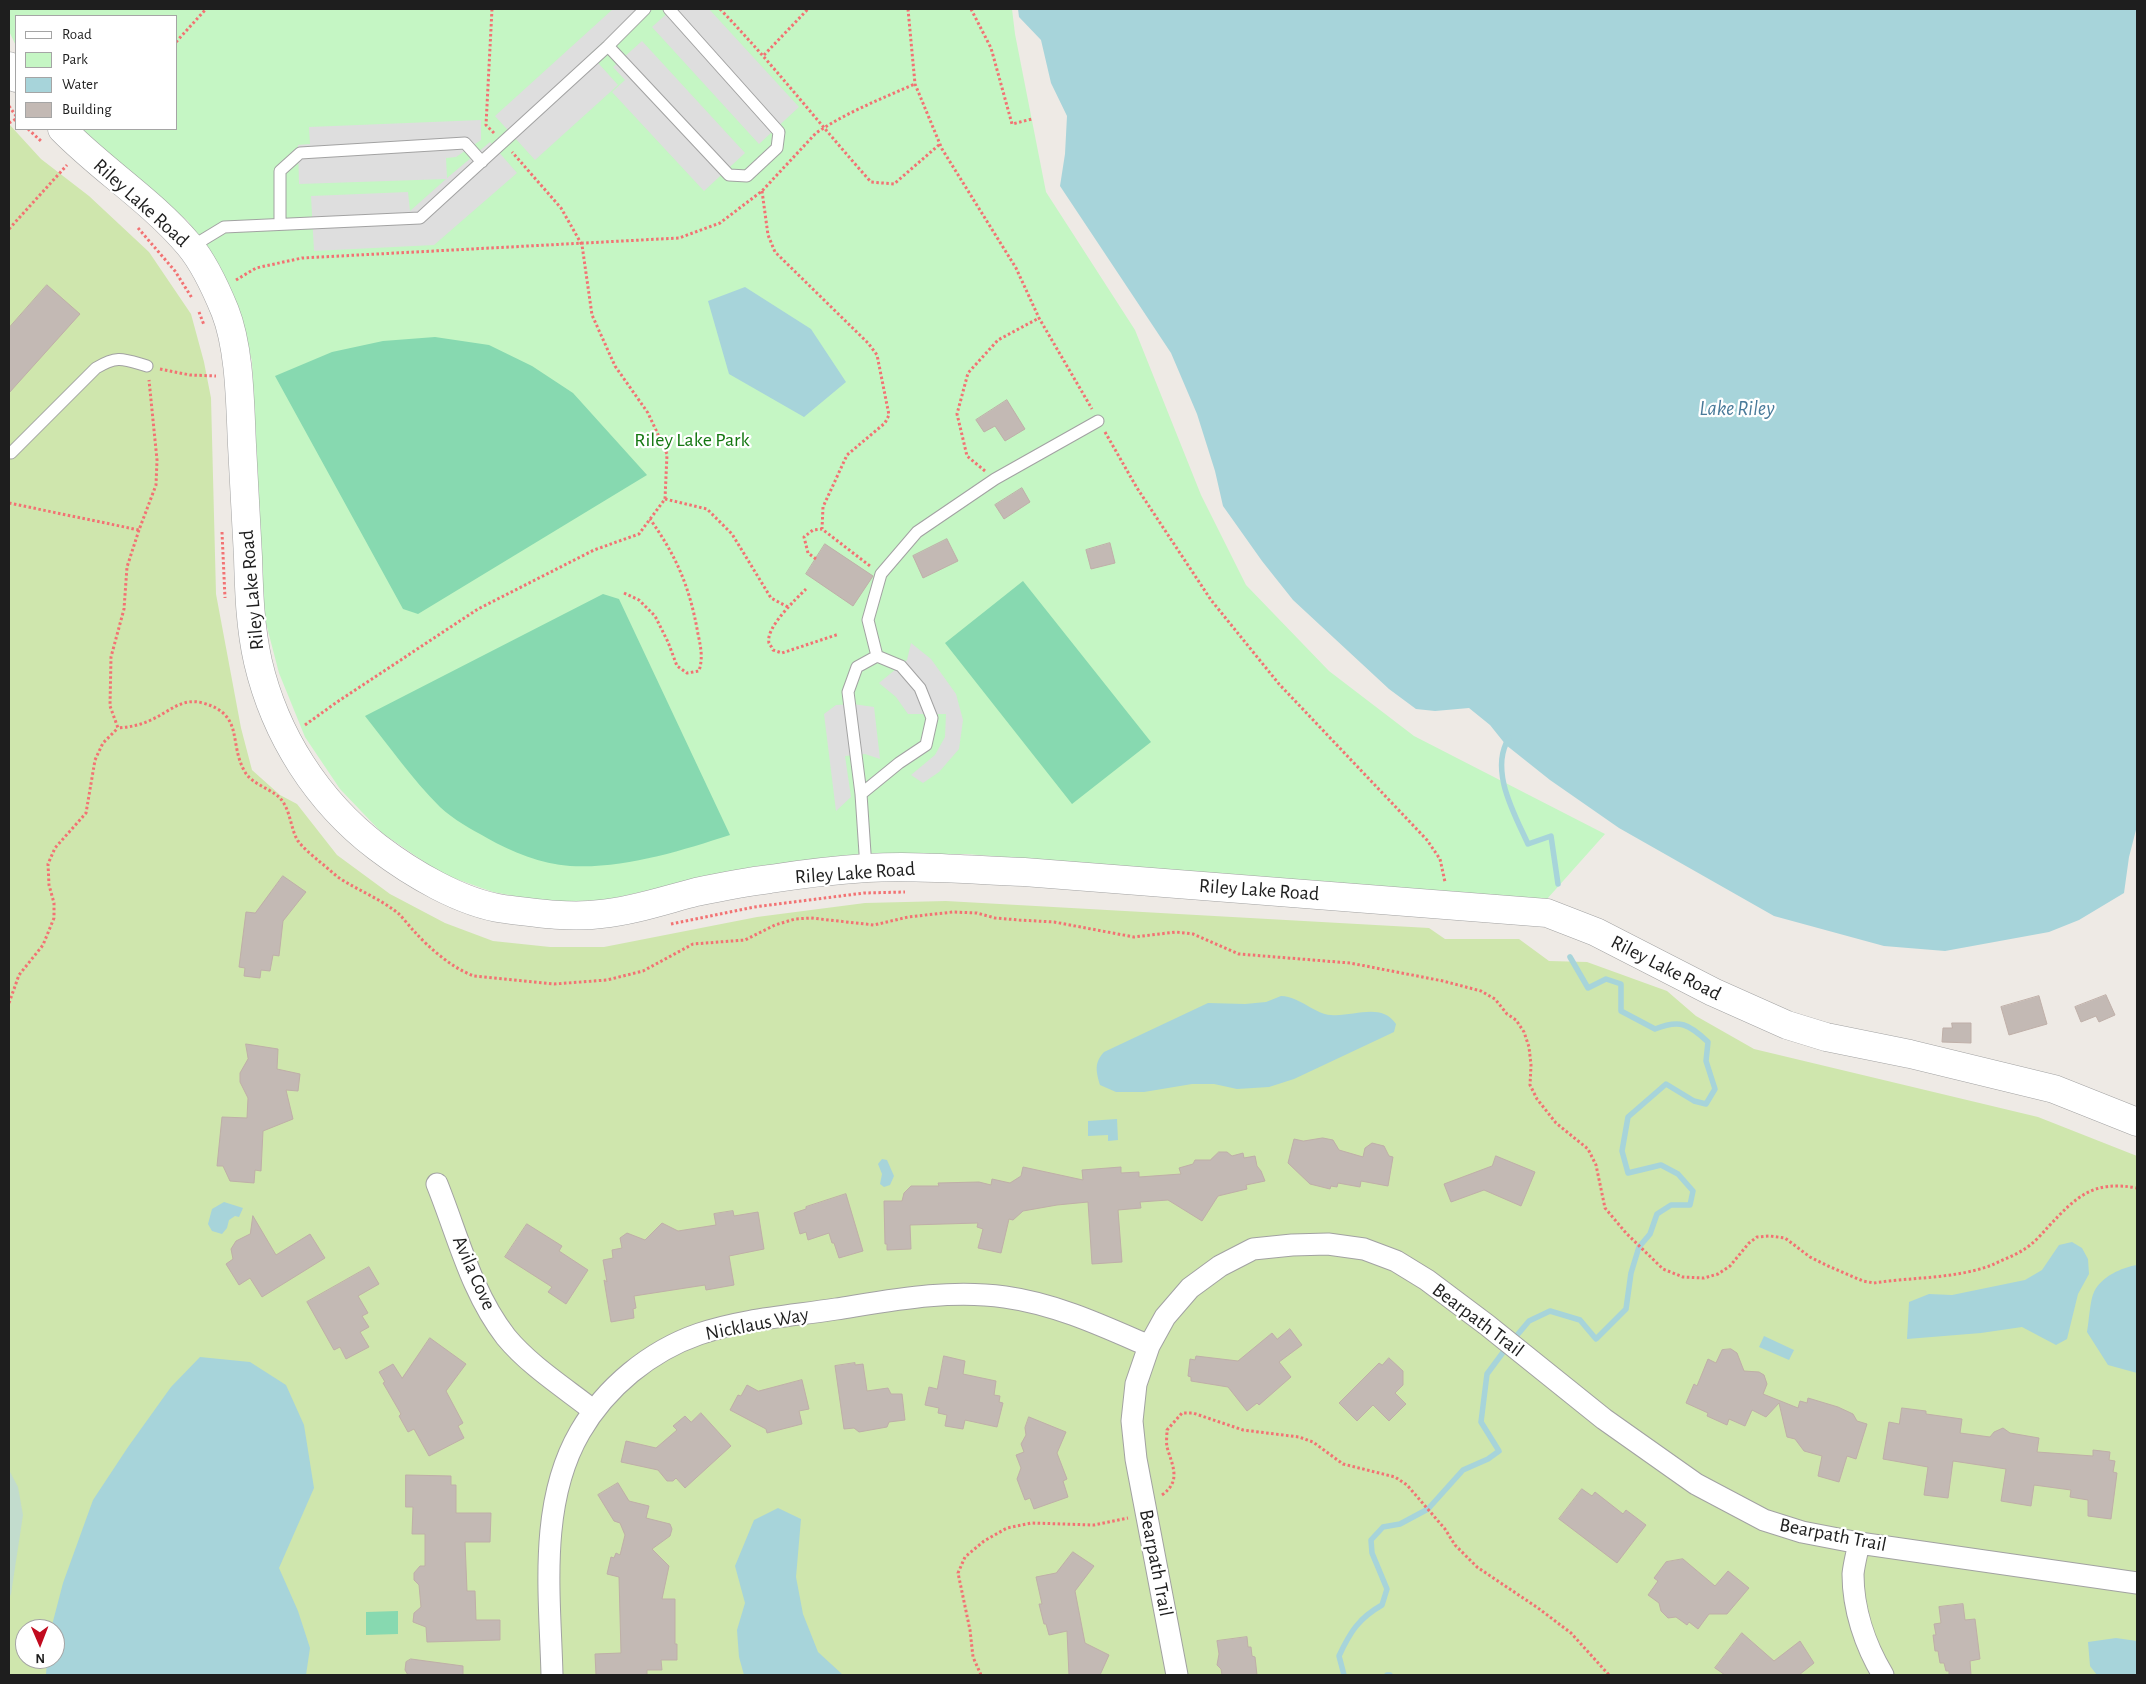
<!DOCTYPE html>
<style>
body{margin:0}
#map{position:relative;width:2146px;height:1684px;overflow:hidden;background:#eeeae5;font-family:"Alegreya Sans",sans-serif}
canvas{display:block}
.frame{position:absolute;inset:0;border:10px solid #1e1e1e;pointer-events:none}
.legend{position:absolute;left:15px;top:15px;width:162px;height:115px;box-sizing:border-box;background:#fff;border:1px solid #a5a5a5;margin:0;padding:6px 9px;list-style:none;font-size:15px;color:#1e1e1e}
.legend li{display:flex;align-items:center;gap:10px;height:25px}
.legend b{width:25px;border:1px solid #a5a5a5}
.north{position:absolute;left:15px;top:1619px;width:50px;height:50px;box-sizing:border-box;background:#fff;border:1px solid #a5a5a5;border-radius:50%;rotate:179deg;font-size:14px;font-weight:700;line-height:20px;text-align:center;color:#1e1e1e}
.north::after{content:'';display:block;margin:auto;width:18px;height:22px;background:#c10b1f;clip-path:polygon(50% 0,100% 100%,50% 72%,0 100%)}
</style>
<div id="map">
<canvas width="2146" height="1684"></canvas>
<div class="frame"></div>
<ul class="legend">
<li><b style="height:6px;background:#fff"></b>Road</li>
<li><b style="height:14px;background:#c5f6c4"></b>Park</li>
<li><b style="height:14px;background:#a7d4da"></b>Water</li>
<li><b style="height:14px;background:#c3b9b4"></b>Building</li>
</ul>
<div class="north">N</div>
</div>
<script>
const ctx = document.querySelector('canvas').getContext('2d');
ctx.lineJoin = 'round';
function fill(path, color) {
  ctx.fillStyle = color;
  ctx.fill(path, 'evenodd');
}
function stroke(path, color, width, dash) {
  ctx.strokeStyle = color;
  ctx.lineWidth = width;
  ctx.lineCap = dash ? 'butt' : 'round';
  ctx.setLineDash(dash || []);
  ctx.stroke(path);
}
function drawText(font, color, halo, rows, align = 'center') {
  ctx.font = font + ' "Alegreya Sans",sans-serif';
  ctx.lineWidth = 4.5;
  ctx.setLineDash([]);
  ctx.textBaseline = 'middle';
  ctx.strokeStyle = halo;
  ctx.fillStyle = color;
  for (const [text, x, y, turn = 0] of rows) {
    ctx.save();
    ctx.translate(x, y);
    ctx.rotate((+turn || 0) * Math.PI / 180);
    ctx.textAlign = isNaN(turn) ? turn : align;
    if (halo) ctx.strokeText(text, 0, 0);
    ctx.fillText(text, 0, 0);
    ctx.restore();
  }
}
fill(new Path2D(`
 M9,124l32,35 48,37 60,56 42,62 13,48 7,36 5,196 25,134 11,42 28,25 17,9 40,51 53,39 55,29 48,18 57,6h54l153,-30 108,-14 81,-2 483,27 16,11h74l30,22 38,1 80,29 29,25 58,33 284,68 99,39v519h-2128zM25,1629h30v30h-30z`), '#cfe6ad');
fill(new Path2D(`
 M9,1470l9,17 5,28 -12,79 -2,4z`), '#c2dccd');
fill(new Path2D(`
 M9,9h1003l3,25 31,158 89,138 66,165 45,90 83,86 85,65 191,98 -58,65 -581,-45h-71l-138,12 -152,34 -59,2 -53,-10 -51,-18 -60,-41 -42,-44 -35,-52 -26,-64 -17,-65 -10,-247 -18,-65 -46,-75 -121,-92h109v-113h-160v30l-7,-15z`), '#c5f6c4');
fill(new Path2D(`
 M435,337l54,8 43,21 41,27 74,82 -229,139 -15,-5 -128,-233 57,-24 51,-11z
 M1023,581l128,161 -79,62 -127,-161z
 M603,594l16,5 111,236c-50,16 -106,34 -160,31 -29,-2 -58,-14 -83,-28 -16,-9 -33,-18 -47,-31 -28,-28 -51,-61 -75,-91z
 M398,1611v23l-32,1v-23z`), '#87d9b0');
fill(new Path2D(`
 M613,9h27l-50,45 28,31 -83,75 -40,-44z
 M672,9h37l90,98 -40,37 -107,-117z
 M642,41l103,112 -41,38 -92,-99 13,-12 -12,-13z
 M481,120v20l-25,17 -10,1 1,20 43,-36 27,31 -83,72 -120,6 -3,-55 97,-4 2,19 36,-32 -147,5 -1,-39 12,-1 -1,-17z
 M911,643l20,16 25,35 7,26 -4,29 -20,23 -16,11 -12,-8 24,-20 10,-18 1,-23h-38l-12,-17 -17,-14 28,-23z
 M853,704l21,3 6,52 -15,-5 -20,2 6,41 -15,14 -12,-97 12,-9z`), '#dedede');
fill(new Path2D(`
 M1018,9h1119v817l-8,31 -5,36 -45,27 -30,12 -104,19 -61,-5 -110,-30 -155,-88 -69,-48 -44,-35 -16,-20 -21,-17 -34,3 -19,-2 -27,-20 -96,-89 -31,-39 -39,-55 -8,-35 -18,-57 -26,-61 -111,-167 5,-32 2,-38 -16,-33 -10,-43 -22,-23z
 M745,287l66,42 35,53 -42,35 -75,-43 -21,-73z
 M1281,996c20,1 33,18 50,19 23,2 50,-13 65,9l-2,8 -100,47 -25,8 -32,2 -23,-5h-22l-48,8h-28l-16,-7c-4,-14 -6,-22 4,-33l104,-49 37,1 21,-2z
 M1117,1119l1,21 -10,1v-6l-20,1v-15z
 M882,1159l5,1 7,16 -4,9 -6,2 -4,-3 2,-10 -4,-10z
 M224,1202l19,6 -4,9 -4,-1 -6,4 -2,8 -5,6 -10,-3 -4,-7 4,-15z
 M2072,1242l10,6 6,11 1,15 -11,20 -11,45 -11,6 -34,-18 -41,6 -74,6 2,-37 20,-8 23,1 73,-15 17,-10 17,-25z
 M2137,1265v108l-29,-8 -21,-33c2,-11 3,-32 7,-40 8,-16 27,-24 43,-27z
 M1764,1336l30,14 -5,10 -30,-13z
 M200,1357l50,5 36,23 18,40 10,63 -35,80 19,43 12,37 -4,27h-260l1,-16h8v-30h-4l12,-46 30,-83 35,-53 43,-60z
 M778,1508l23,11 -5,58 7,37 15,38 25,23h-99l-5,-18 -2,-27 8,-27 -10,-37 19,-46z
 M2116,1638l21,3v34h-40l-7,-9 -2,-24z`), '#a7d4da');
stroke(new Path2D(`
 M1509,738c-20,32 5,75 19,106l23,-8 7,48
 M1513,1340l16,-19 21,-10 30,9 16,19 30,-30 5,-36 8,-26 11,-13 7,-20 14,-9h19l3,-14 -15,-17 -17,-9 -33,8 -6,-22 6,-34 38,-33 28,17 12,3 9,-15 -9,-28 2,-19c-19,-18 -28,-23 -53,-13l-34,-18v-27l-15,-5 -18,9 -18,-31
 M1344,1675l-5,-19c11,-24 20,-38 43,-51l5,-16 -15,-36 -1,-13 12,-13 17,-3 28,-15 35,-39 25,-11 11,-8 -18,-29 6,-48 20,-27
 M1387,1675h3`), '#a7d4da', 5.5);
const building = new Path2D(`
 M47,285l33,29 -71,79v-65z
 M1007,400l18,29 -20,12 -10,-15 -11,6 -8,-12z
 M1022,488l8,14 -26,17 -9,-14z
 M947,539l11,22 -35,17 -10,-22z
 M1110,543l5,20 -24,6 -5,-19z
 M825,544l48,32 -20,30 -47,-32z
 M283,876l23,16 -23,29 -4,35 -6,-1 -3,16 -9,-1 -1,8 -16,-2 1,-8 -6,-1 7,-55 9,1z
 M2106,995l9,20 -16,7 -3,-6 -15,6 -6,-15z
 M2039,996l8,28 -38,11 -8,-28z
 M1952,1023h19v20l-29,-1 1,-14h9z
 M246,1044l32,5 -1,20 23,5 -2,17 -12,-1 7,29 -30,12 -2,40 -6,-1 -1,13 -24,-2 -7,-15h-6l5,-49 25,1 1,-20 -8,-16v-9l8,-14z
 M1323,1138l10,2 6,10 24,7 2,-9 7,-5 12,3 5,10 4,1 -5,29 -27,-5 -1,6 -22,-4 -1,4 -6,-1 -1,3 -20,-5 -22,-21 6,-24 9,2z
 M1219,1152h8l5,4 11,-3 1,5 11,-2 2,10 4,5 4,10 -19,4 1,4 -29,7 -16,25 -34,-21 -28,2 1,6 -23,2 4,52 -30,2 -4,-62 -31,3 -34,6 -10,9 -4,-1 -8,34 -23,-5 5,-19 -6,-2 1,-4 -68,2 1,24 -24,1v-6h-2l-1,-43h18l2,-8 7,-7h28l-1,-3 41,-1 12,3 1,-6 18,4 11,-7 2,-9 60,13 -1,-10 39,-3v6l18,-1v5l42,-3 -2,-6 14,-4 2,-4h15z
 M1496,1156l39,16 -14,34 -37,-16 -33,12 -7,-18 48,-18z
 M846,1194l17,57 -24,7 -5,-15h-2l-3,-10 -21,7 -2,-8 -6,2 -6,-21 12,-4v-2z
 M733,1211l1,5 24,-4 6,37 -35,7 5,29 -28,5 -1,-5 -71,11 2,12 -3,1 1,9 -23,4 -7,-42 3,2 -4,-22 10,-2 -1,-8 10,-2 -2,-10 7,-5 18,7 17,-17 16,8 38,-6 -2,-11z
 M253,1216l23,39 34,-21 15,24 -63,39 -12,-19 -11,7 -13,-21 7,-5 -2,-10 5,-8 14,-7z
 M527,1224l35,22 -3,5 29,19 -22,34 -18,-12 4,-5 -47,-30z
 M369,1267l10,17 -21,12 10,17 -6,3 7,11 -9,5 9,15 -23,12 -6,-12 -6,3 -27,-48z
 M1290,1329l12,16 -23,17 12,15 -32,28 -2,-2 -10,8 -19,-24 -37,-6v-4l-3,-1 2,-17 5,1 1,-4 42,5 34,-28 5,6z
 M430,1338l36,26 -20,27 17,32 -5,3 6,12 -35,18 -15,-27 -6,3 -9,-16 2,-2 -18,-31 2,-1 -6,-10 14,-8 9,14z
 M1731,1349l6,4 7,18 15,1 5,3 3,9 -4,10 35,14 2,-7 7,2 1,-5 30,9 15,7 4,7 10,3 -11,35 -9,-3 -8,26 -21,-6 4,-20 -18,-5 -9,-12 -8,-2 -8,-34 -13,14 -14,-7 -7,16 -16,-7 -2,6 -20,-9 1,-3 -22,-10 8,-19 3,2 11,-27 8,4 6,-13z
 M944,1356l21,5 -2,13 33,7 -2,14 6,1 -1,6 4,1 -6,24 -32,-7 -2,9 -18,-3 2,-11 -9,-2 1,-5 -14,-3 4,-18 8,2z
 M1389,1358l14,13v14l-8,8 11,11 -17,17 -16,-16 -16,16 -18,-18 40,-40 3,2z
 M855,1363v2l8,-1 4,27 21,-3 3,6h11l3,26 -16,2 -2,5 -28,5 -5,-4 -10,1 -9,-63z
 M802,1380l7,29 -10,2 3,13 -35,9 -1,-4 -36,-19 8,-15 3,1 6,-11 11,6z
 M1902,1408l24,3v3l36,5 -2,14 30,4 4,-5 9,-4 7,5 29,5 -2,14 56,4v-6l17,2 -1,8 6,1 -2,11 4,1 -6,46 -23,-3v-16l-18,-3 1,-7 -37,-5 -3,21 -30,-5 5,-32 -53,-8 -5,37 -24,-3 4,-28 -45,-8 6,-37 10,2z
 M701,1413l30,33 -46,42 -9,-10 -3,3h-6l-9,-11 -37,-8 5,-21 30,7 21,-18 -4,-4 12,-10 6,6z
 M1029,1417l37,15 -9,21 10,26 -4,2 5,16 -34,12 -4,-11 -5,2 -8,-21 4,-11 -5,-13 8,-3 -3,-8 5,-9 -1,-7z
 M406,1475l45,1v9h5v28h35l-1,29h-25l2,49h8l1,29h24v20l-73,2 -1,-15 -13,-5 1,-9 7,-6 -2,-22 -5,-5v-7l6,-7h5v-32h-13l1,-27h-7z
 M618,1483l11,18 20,5 -3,12 24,6 2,5 -2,7 -18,13 17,17 -7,33h13v45h2v16h-16l1,10h-15v5h-51l-1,-21 26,-1 -2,-76 -12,-3 4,-17 3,1 2,-5 4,2 5,-20 -5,-12 -6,-2 -16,-26z
 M1582,1489l10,7 3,-4 28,22 3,-4 20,15 -29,38 -58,-44z
 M1073,1552l21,14 -19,25 10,52 24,12 -9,20h-31l-2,-44 -18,4 -3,-11h-2l-5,-20h3l-6,-27 20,-4z
 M1683,1559l32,27 13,-15 21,17 -22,26h-18l-11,15 -9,-7 -2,3 -11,-8 -8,1 -7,-7 -2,-8 -11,-8 10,-14 -4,-3 12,-16z
 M1963,1604l2,16 10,-1 5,40 -10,2 1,14h-22v-4h-3l-2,-8h-4l-2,-12h-3l-2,-16h3l-2,-11 7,-1 -2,-16z
 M1742,1633l32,28 26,-20 14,22 -15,12h-74l-10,-7z
 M1247,1637l1,10h3l1,9 3,1 2,18h-35l-1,-6 -4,-4 2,-11 -2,-13z
 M411,1659l52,7v9h-55l-3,-5 1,-8z`);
fill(building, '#c3b9b4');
stroke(building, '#bfafa8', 1);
const service = new Path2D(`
 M608,46l121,129 18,1 30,-28 2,-16 -110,-123
 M280,224v-53l20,-18 165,-10 17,19
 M191,247l33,-20 196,-9 188,-172 37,-37
 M11,453l85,-85c22,-13 27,-9 51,-2
 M877,656l-9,-36 13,-46 36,-42 78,-53 103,-58
 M861,794l-13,-102 9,-25 20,-11 24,10 19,22 12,30 -6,27 -27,18 -38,31 5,74`);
const minor = new Path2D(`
 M437,1184c21,52 34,108 69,153 24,29 59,51 88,74
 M1859,1543c-2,10 -5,21 -6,31 0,35 12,71 30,101
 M552,1675c-2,-79 -14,-171 28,-243 26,-45 70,-81 119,-98 44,-15 92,-18 137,-25 57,-9 112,-20 169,-12 51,7 98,29 144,49
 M1177,1675l-41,-216 -4,-38 4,-37 13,-38 16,-29 25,-29 30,-22 33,-17 39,-4 36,-1 36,5 32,12 31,19 60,45 117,94 92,65 68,36 38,12 57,11 278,40`);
const tertiary = new Path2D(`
 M9,66l7,12
 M62,129c40,41 90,72 127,116 16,19 27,44 36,66 15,38 15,93 17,134 2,37 4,75 6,112 1,35 2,70 10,105 17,73 59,139 119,185 34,26 84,56 127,62 31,4 66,9 97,5 32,-3 64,-14 95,-22 24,-5 49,-10 74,-13 32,-5 65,-9 97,-11 52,-3 105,2 157,4l523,41 49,19 117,60 74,33 39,12 84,17 144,35 83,33`);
stroke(service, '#a2a2a2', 13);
stroke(minor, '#a2a2a2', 23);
stroke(tertiary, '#a2a2a2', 29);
stroke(new Path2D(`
 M492,9l-6,116 8,8
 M720,9c53,55 100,116 151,173l23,2 46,-40
 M908,9l7,75 27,65 74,119 23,50 53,91
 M971,9l20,39 21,76 20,-5
 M176,42l30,-33
 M764,55l44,-46
 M9,106l7,10
 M9,123l7,-4
 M28,129l14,13
 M762,191l6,44 7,17 93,91 9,12 12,60 -4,8 -38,32 -24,52 -1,22 48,37
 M138,228l37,43 17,27
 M9,229l58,-64
 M236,280l20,-12 46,-10 377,-20 41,-15 42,-32 54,-58c31,-21 65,-34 99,-49
 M199,312l5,13
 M160,369l30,6 26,1
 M1105,432l32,56 74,112 68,84 148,156 13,19 5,23
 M985,471l-18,-15 -10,-42 11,-41 30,-33 41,-22
 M665,499l42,10 25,25 39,64 17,9
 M9,503l130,27 17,-45 1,-25 -8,-80
 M139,530l-12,37 -3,42 -13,48 -1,49 8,22c12,-1 23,-3 33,-8 18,-8 31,-23 52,-17 42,12 25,40 42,69 8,14 30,17 38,30 8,12 8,28 15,39 6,8 15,15 22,21 8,6 15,14 24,19 18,11 38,19 55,33 5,5 10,12 15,17 15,17 38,37 60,45l80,8 53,-4 36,-9 50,-27 52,-4 30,-15 20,-6 16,-1 63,7 34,-8 45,-5 24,1 18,5 24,2 35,2 80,15 42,-5 17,2 46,20 111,9 93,18 38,10 14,8 12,15 9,6 8,12 5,15 2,18 -1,20 7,14 19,24 32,26 8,16 9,43 21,25 37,36 20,8 21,1 14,-4 12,-8 19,-23 8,-6 13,-1 15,2 25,19 18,9 35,15 11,2c38,-6 81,-4 118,-18 10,-5 22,-9 31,-15 9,-5 18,-15 25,-23 29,-31 45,-47 89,-39
 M222,532l3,66
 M816,559l-8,-6 -4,-16 9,-7 9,-1
 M806,589c-10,10 -41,39 -37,54 1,2 3,4 4,7l9,3 57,-19
 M624,593l15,7 16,16 13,26 9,24 10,7 12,-2c4,-13 2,-23 -1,-37 -8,-46 -21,-77 -48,-115
 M305,725l32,-23 141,-93 116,-59 45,-16 26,-35 2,-45 -19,-41 -33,-47 -23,-51 -10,-70 -21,-37 -49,-56
 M671,924l83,-17 110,-14 41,-1
 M9,1003l10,-28 24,-30 11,-27v-15l-5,-18 -1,-21 7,-16 31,-35 9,-53 8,-17 15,-15
 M1162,1495c20,-14 10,-30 5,-48 -1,-5 0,-12 0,-17l15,-17h11l50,17 56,7 14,5 30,22 52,13 12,8 38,44 10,16 22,22 61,41 33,25 38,42
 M981,1675l-8,-18 -3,-27 -12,-57 7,-16 19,-16 23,-13 24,-5 63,2 34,-7`), '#f27273', 3, [2.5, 2.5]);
stroke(service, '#fff', 11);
stroke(minor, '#fff', 21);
stroke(tertiary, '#fff', 28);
drawText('20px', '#1e1e1e', '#fff', [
 ["Riley Lake Road",141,203,42],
 ["Riley Lake Road",252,590,-95],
 ["Riley Lake Road",855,873,-4],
 ["Riley Lake Road",1259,890,4],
 ["Riley Lake Road",1666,968,27],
 ["Avila Cove",474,1273,66],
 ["Bearpath Trail",1478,1320,37],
 ["Nicklaus Way",757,1324,-11],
 ["Bearpath Trail",1833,1535,11],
 ["Bearpath Trail",1156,1563,79]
]);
drawText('20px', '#147711', '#fff', [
 ["Riley Lake Park",692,440]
]);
drawText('italic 21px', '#497a99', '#fff', [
 ["Lake Riley",1737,409]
]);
</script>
